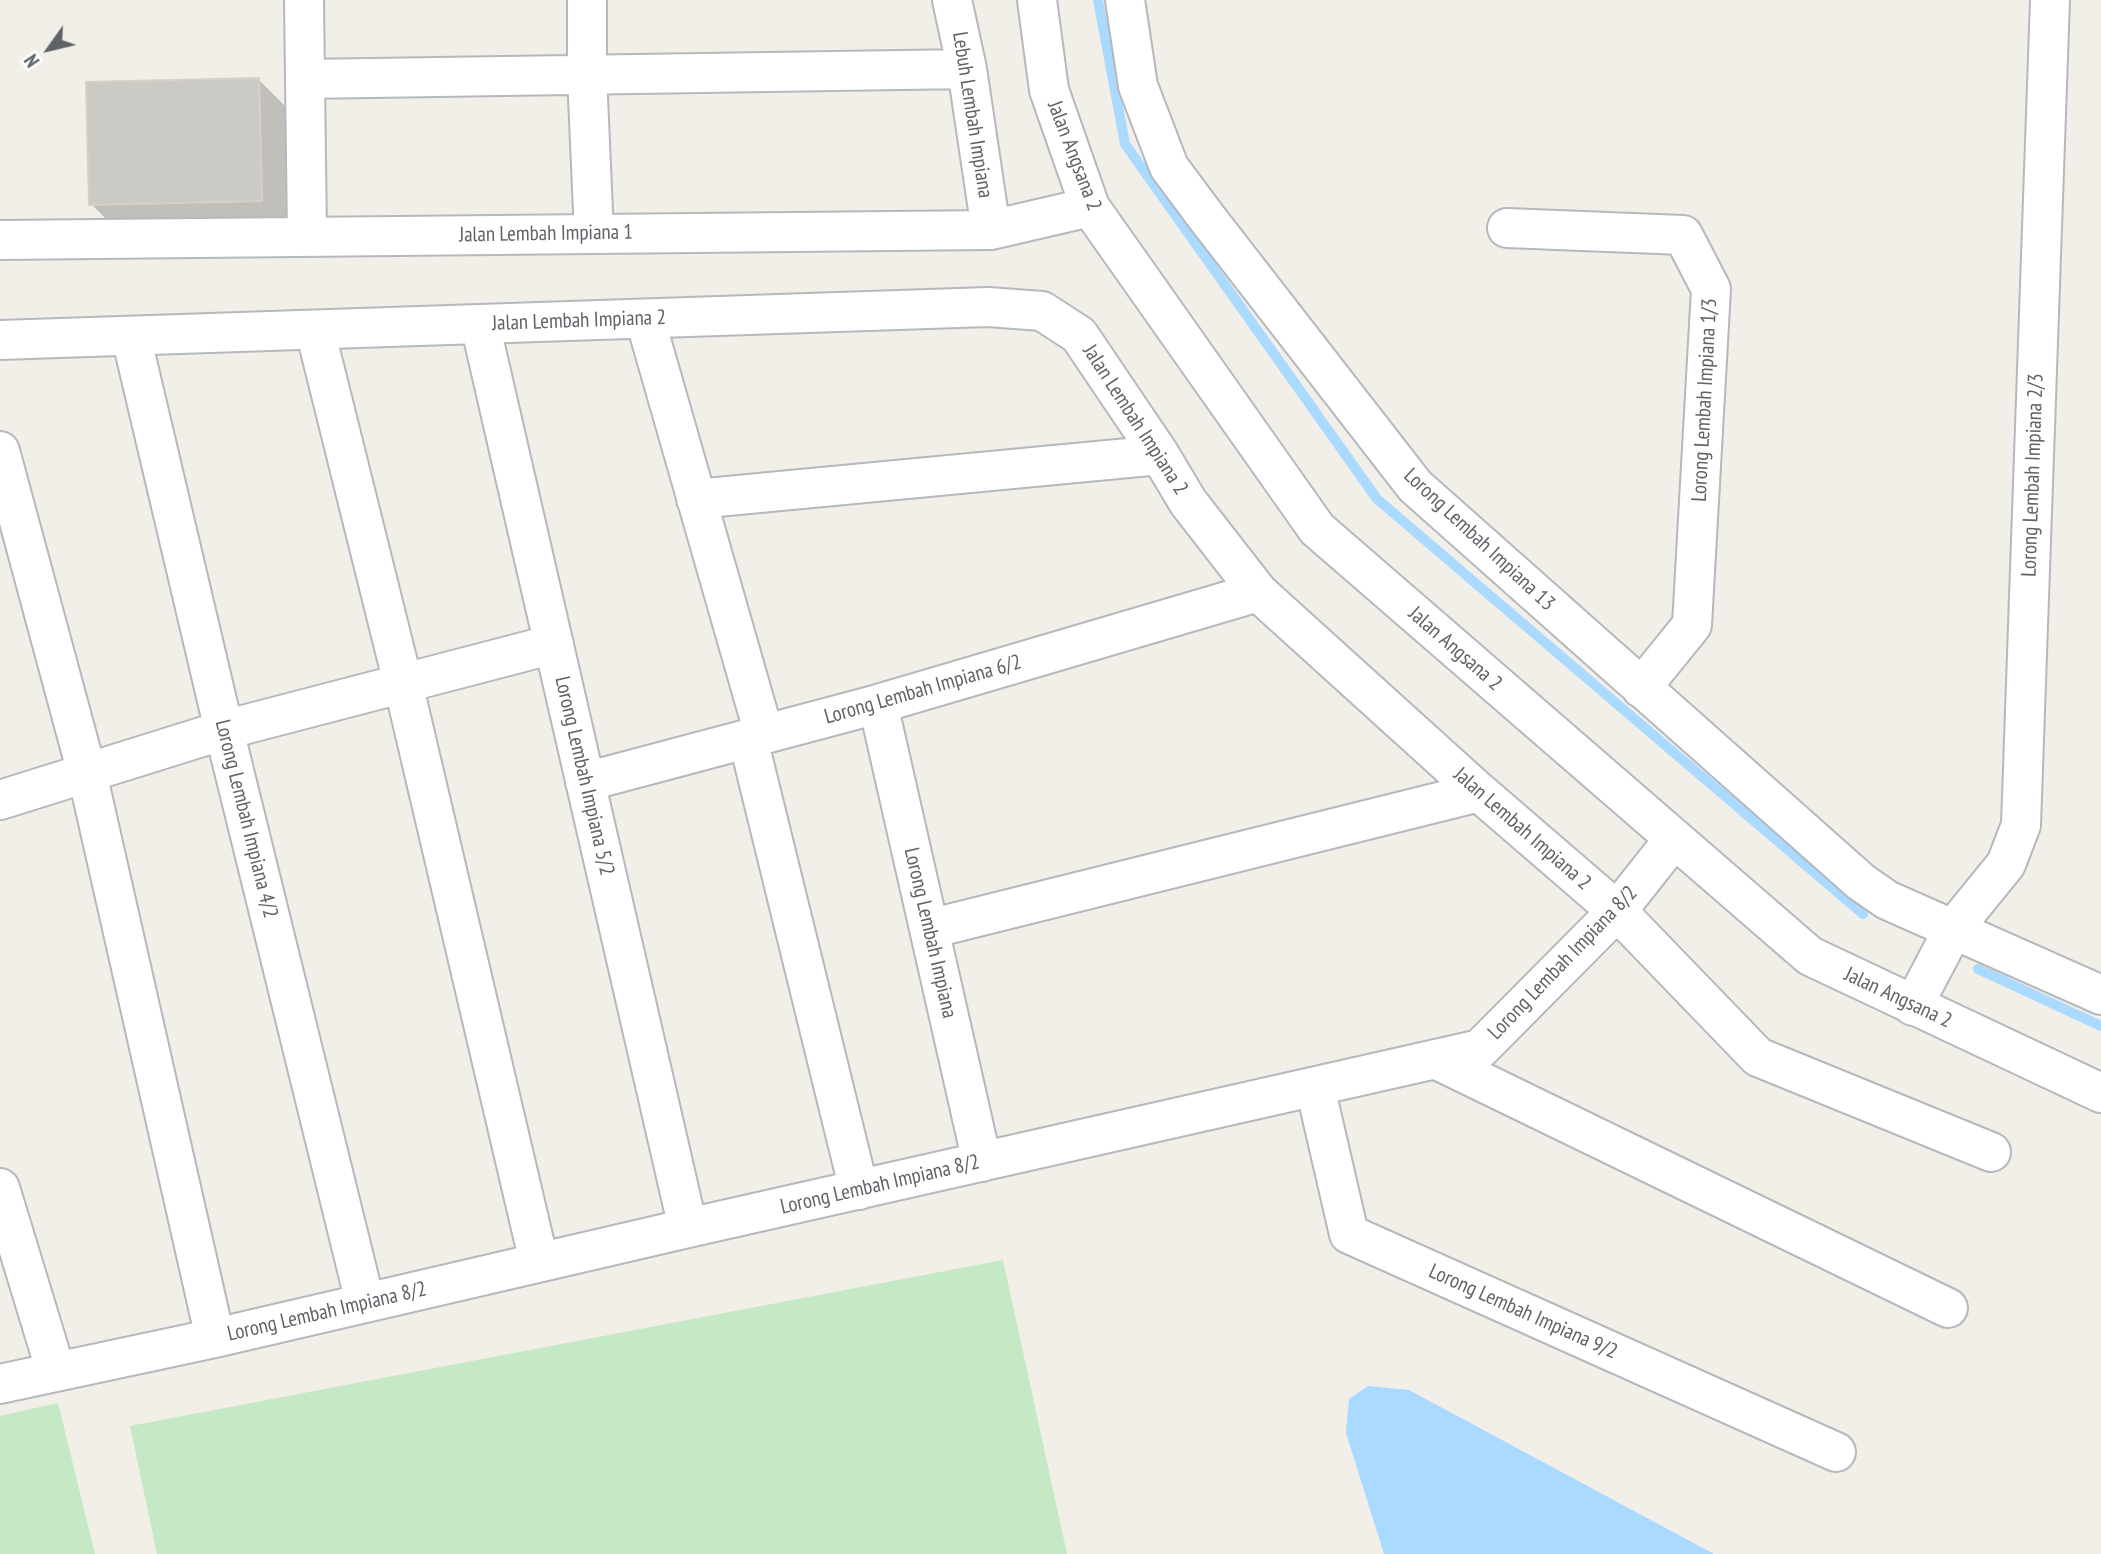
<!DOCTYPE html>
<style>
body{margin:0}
#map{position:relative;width:2101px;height:1554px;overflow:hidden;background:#f1efe8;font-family:"PT Sans Narrow",sans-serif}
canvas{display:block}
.north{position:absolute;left:14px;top:14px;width:70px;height:70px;-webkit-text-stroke:5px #fff;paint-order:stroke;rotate:236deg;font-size:19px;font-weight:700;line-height:28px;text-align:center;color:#5f6368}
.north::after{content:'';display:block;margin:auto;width:24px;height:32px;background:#5f6368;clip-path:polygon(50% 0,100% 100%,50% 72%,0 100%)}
</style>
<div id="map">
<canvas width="2101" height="1554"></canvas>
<div class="north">N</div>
</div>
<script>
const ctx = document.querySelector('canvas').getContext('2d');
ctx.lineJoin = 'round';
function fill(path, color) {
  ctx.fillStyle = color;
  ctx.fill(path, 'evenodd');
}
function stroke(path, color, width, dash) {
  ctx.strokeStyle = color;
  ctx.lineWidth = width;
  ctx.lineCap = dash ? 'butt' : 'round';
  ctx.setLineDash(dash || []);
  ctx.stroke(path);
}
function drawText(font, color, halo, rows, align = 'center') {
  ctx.font = font + ' "PT Sans Narrow",sans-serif';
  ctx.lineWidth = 5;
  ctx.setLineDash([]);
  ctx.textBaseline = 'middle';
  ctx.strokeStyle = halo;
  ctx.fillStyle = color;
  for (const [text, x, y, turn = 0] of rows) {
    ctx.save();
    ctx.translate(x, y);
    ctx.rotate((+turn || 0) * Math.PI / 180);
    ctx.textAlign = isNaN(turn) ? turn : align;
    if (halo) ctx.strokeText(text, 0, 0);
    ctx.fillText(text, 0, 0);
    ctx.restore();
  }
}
fill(new Path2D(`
 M1003,1260l64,294h-910l-27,-128z
 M58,1403l37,151h-95v-138z`), '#c5e8c5');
fill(new Path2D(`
 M1368,1386l41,4 305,164h-330l-38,-121 3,-34z`), '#aadaff');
fill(new Path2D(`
 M259,80l31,31 3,121 -171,3 -31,-31z`), '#0003');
stroke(new Path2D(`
 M1098,0l27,144 252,355 486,415
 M1978,969l123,57`), '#aadaff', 10);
const building = new Path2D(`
 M259,78l3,123 -173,4 -3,-123z`);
fill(building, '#cccac5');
stroke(building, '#d6d1c6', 2);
const minor = new Path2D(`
 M304,0l3,237
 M587,0v75l7,159
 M952,0l15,69 24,161
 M1037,0l12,90 41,117 227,322 493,427 291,137
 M1125,0l13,86 31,81 38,51 208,268 446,396 26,18 214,95
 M305,79l662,-10
 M1507,228l176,7 28,54 -19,336 -51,63
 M0,240l991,-10 99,-23
 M645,319l119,415
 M480,324l208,904
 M315,330l88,353 136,579
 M131,336l93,394 141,572
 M0,340l988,-33 54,4 37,24 81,120 28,47 70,90 221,200 138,119 141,146 233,95
 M0,451l87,322 128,565
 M696,499l464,-44
 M878,704l104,458
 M748,739l111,451
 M585,782l293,-78 380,-112
 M0,800l224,-70 330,-86
 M929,929l550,-137
 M1913,1006l41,-78 52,-64 15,-39 29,-825
 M1435,1059l513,249
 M1315,1087l34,147 487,218
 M0,1188l56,184
 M0,1384l215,-46 473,-110 792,-179 137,-138 57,-72`);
stroke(minor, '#b5b8bc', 42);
stroke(minor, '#fff', 38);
drawText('21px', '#5f6368', '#fff', [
 ["Lebuh Lembah Impiana",972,115,81],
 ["Jalan Angsana 2",1074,156,69],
 ["Jalan Lembah Impiana 1",546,234,-1],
 ["Jalan Lembah Impiana 2",579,321,-2],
 ["Lorong Lembah Impiana 1/3",1705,400,-87],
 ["Jalan Lembah Impiana 2",1135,420,57],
 ["Lorong Lembah Impiana 2/3",2033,475,-88],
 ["Lorong Lembah Impiana 13",1479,540,43],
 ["Jalan Angsana 2",1455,649,41],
 ["Lorong Lembah Impiana 6/2",923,690,-16],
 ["Lorong Lembah Impiana 5/2",584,776,77],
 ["Lorong Lembah Impiana 4/2",246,819,76],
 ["Jalan Lembah Impiana 2",1522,829,41],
 ["Lorong Lembah Impiana",930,933,77],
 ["Lorong Lembah Impiana 8/2",1563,963,-46],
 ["Jalan Angsana 2",1898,998,25],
 ["Lorong Lembah Impiana 8/2",880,1185,-13],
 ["Lorong Lembah Impiana 8/2",327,1312,-13],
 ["Lorong Lembah Impiana 9/2",1523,1312,24]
]);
</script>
